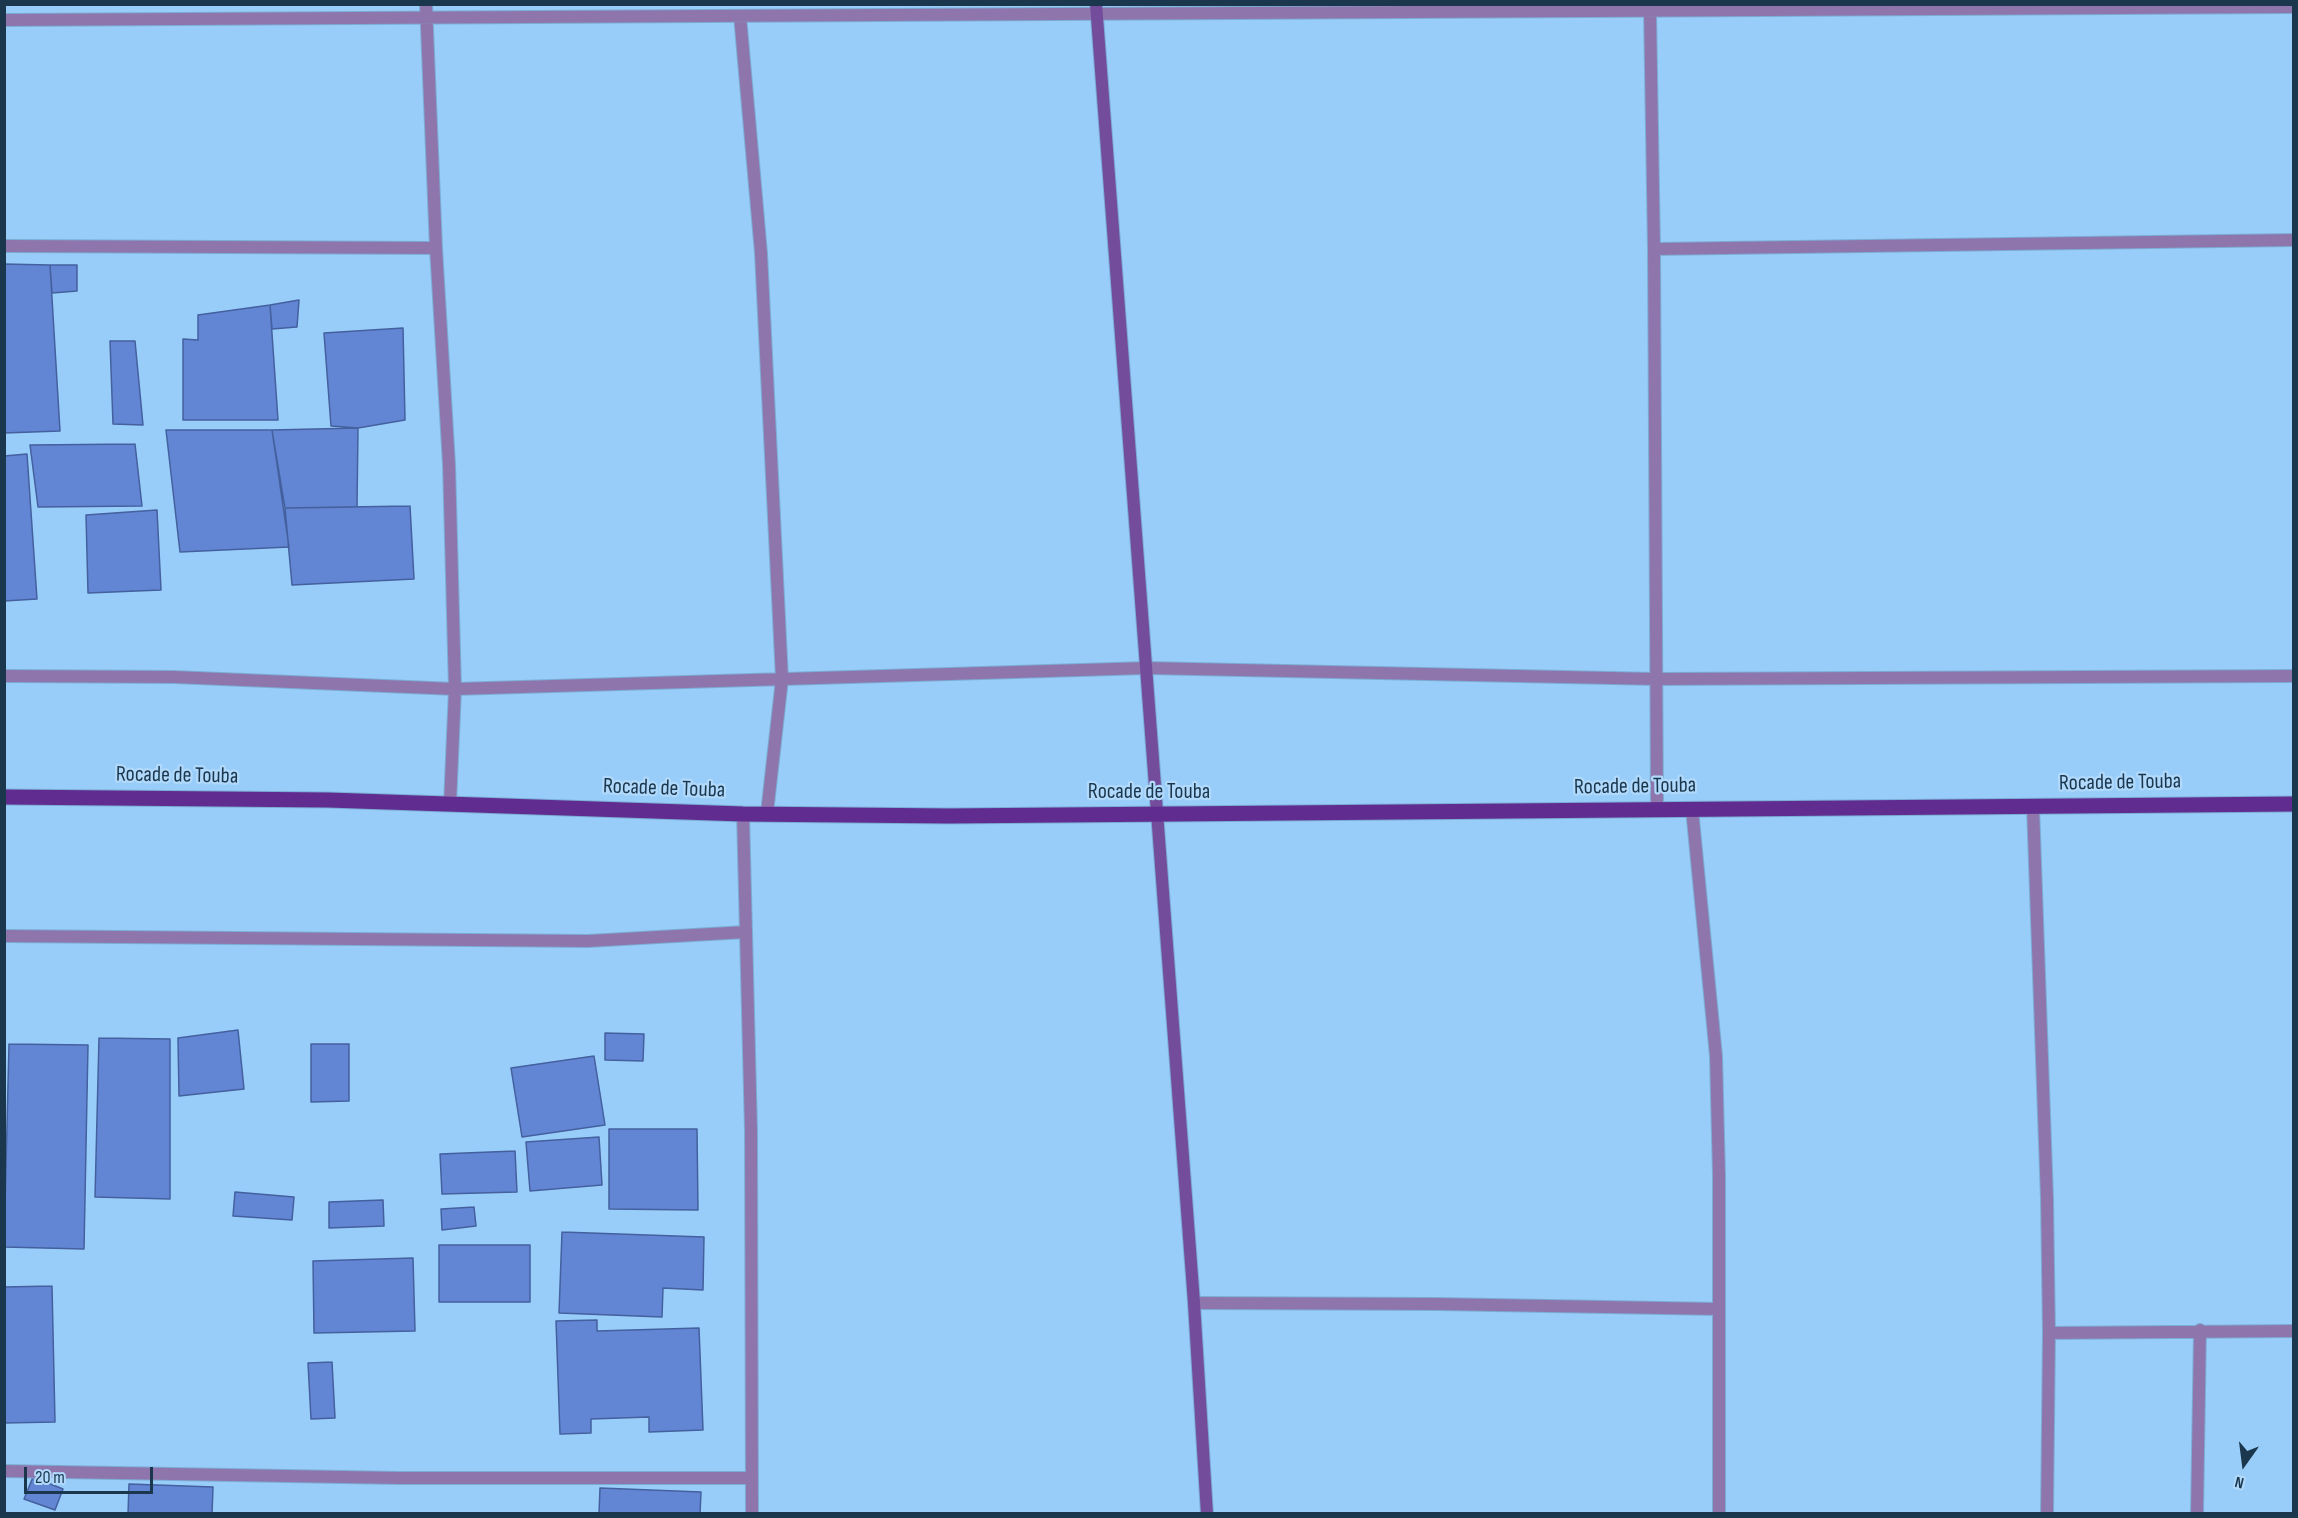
<!DOCTYPE html>
<style>
body{margin:0}
#map{position:relative;width:2298px;height:1518px;overflow:hidden;background:#98cdfa;font-family:"Sofia Sans Condensed",sans-serif}
canvas{display:block}
.frame{position:absolute;inset:0;border:6px solid #1b374d;pointer-events:none}
.north{position:absolute;left:2214px;top:1434px;width:60px;height:60px;-webkit-text-stroke:4px #b1d9fb;paint-order:stroke;rotate:194deg;font-size:16px;font-weight:700;line-height:24px;text-align:center;color:#1b374d}
.north::after{content:'';display:block;margin:auto;width:21px;height:27px;background:#1b374d;clip-path:polygon(50% 0,100% 100%,50% 72%,0 100%)}
.scale{position:absolute;left:24px;top:1467px;width:129px;height:27px;box-sizing:border-box;border:3px solid #1b374d;border-top:0;padding-left:8px;font-size:18px;line-height:21px;white-space:nowrap;color:#1b374d;-webkit-text-stroke:4px #b1d9fb;paint-order:stroke}
</style>
<div id="map">
<canvas width="2298" height="1518"></canvas>
<div class="frame"></div>
<div class="north">N</div>
<div class="scale">20 m</div>
</div>
<script>
const g = document.querySelector('canvas').getContext('2d');
g.lineJoin = 'round';
function fillPath(path, color) { g.fillStyle = color; g.fill(path, 'evenodd'); }
const poly = rows => new Path2D(rows.map(r => 'M' + r).join(''));
function stroke(path, color, width, dash) { g.strokeStyle = color; g.lineWidth = width; g.lineCap = dash ? 'butt' : 'round'; g.setLineDash(dash || []); g.stroke(path); }
function write(font, color, halo, rows, align = 'center') {
  g.font = font + ' "Sofia Sans Condensed",sans-serif'; g.lineWidth = 4.5; g.setLineDash([]); g.textBaseline = 'middle'; g.strokeStyle = halo; g.fillStyle = color; for (const [text, x, y, turn = 0] of rows) {
    g.save(); g.translate(x, y); g.rotate((+turn || 0) * Math.PI / 180); g.textAlign = isNaN(turn) ? turn : align; if (halo) g.strokeText(text, 0, 0); g.fillText(text, 0, 0); g.restore();
  }
}
const building = poly([
 [4,264,50,265,60,431,4,433,4,264],
 [50,265,77,265,77,291,52,293,50,265],
 [299,300,297,327,272,329,270,305,299,300],
 [270,305,278,420,183,420,183,339,198,340,198,315,270,305],
 [403,328,405,420,358,428,331,426,324,333,403,328],
 [110,341,135,341,143,425,113,424,110,341],
 [358,428,357,507,285,508,272,430,358,428],
 [166,430,272,430,289,547,180,552,166,430],
 [135,444,142,506,38,507,30,445,135,444],
 [27,454,37,599,4,601,4,456,27,454],
 [410,506,414,579,292,585,285,508,410,506],
 [157,510,161,590,88,593,86,515,157,510],
 [238,1030,244,1089,179,1096,178,1038,238,1030],
 [605,1033,644,1034,643,1061,605,1060,605,1033],
 [99,1038,170,1039,170,1199,95,1197,99,1038],
 [9,1044,88,1045,84,1249,4,1247,9,1044],
 [311,1044,349,1044,349,1101,311,1102,311,1044],
 [594,1056,605,1125,522,1137,511,1068,594,1056],
 [609,1129,697,1129,698,1210,609,1209,609,1129],
 [599,1137,602,1185,530,1191,526,1142,599,1137],
 [515,1151,517,1192,442,1194,440,1154,515,1151],
 [235,1192,294,1197,292,1220,233,1216,235,1192],
 [383,1200,384,1226,329,1228,329,1202,383,1200],
 [474,1207,476,1226,442,1230,441,1209,474,1207],
 [562,1232,704,1237,703,1290,663,1288,662,1317,559,1313,562,1232],
 [439,1245,530,1245,530,1302,439,1302,439,1245],
 [413,1258,415,1331,314,1333,313,1261,413,1258],
 [52,1286,55,1422,4,1423,4,1287,52,1286],
 [597,1320,597,1331,699,1328,703,1430,649,1432,649,1417,591,1419,591,1433,560,1434,556,1321,597,1320],
 [332,1362,335,1418,311,1419,308,1363,332,1362],
 [33,1477,63,1489,55,1510,24,1499,33,1477],
 [129,1484,213,1487,212,1514,128,1514,129,1484],
 [600,1488,701,1492,700,1514,599,1514,600,1488]
]);
fillPath(building, '#6286d4');
stroke(building, '#44609e', 1.5);
const minor = poly([
 [426,4,436,248,449,464,455,689,450,804],
 [1650,11,1654,249,1657,809],
 [740,16,761,253,782,679,767,813],
 [4,20,2294,7],
 [4,246,436,248],
 [1654,249,2294,240],
 [4,676,174,677,455,689,1147,668,1656,679,2294,676],
 [2033,807,2047,1199,2049,1333,2047,1514],
 [1692,809,1716,1056,1719,1176,1719,1514],
 [743,814,751,1131,752,1514],
 [4,936,588,941,746,932],
 [1194,1303,1437,1304,1718,1309],
 [2049,1333,2294,1331],
 [4,1471,399,1478,751,1478],
 [2197,1514,2200,1330]
]);
const secondary = poly([
 [1096,4,1194,1303,1207,1514]
]);
const primary = poly([
 [4,797,328,800,743,814,949,816,2294,804]
]);
stroke(minor, '#7cacd4', 14);
stroke(secondary, '#7cacd4', 14);
stroke(primary, '#7cacd4', 17);
stroke(minor, '#8e76ac', 12);
stroke(secondary, '#734d9c', 12);
stroke(primary, '#602c8f', 15);
write('22px', '#1b374d', '#b1d9fb', [
 ["Rocade de Touba",177,776,1],
 ["Rocade de Touba",2120,783,-1],
 ["Rocade de Touba",1635,787,-1],
 ["Rocade de Touba",664,789,2],
 ["Rocade de Touba",1149,792]
]);
</script>
